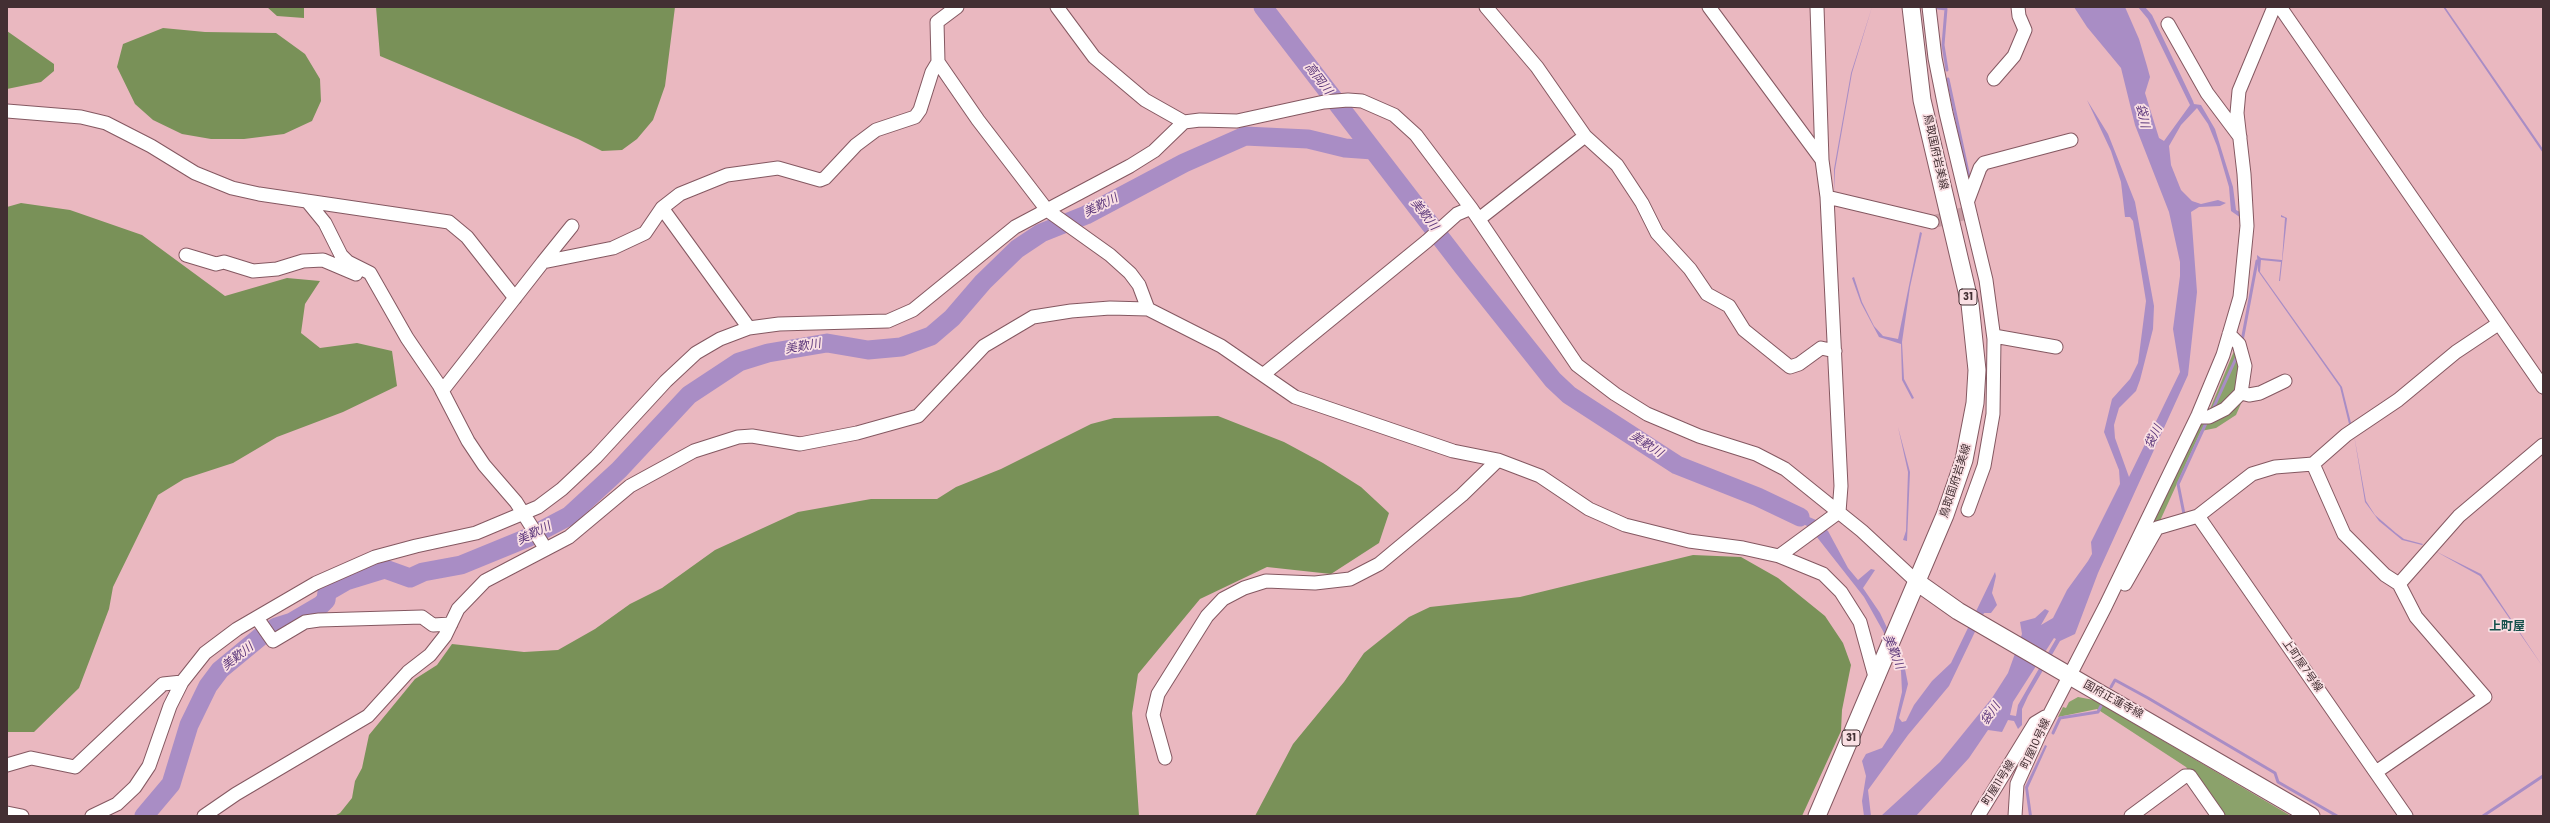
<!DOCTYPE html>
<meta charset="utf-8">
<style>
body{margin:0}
#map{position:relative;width:2550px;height:823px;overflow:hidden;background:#eab8c0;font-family:Poppins,sans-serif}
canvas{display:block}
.frame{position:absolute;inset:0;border:8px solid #432f33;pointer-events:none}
</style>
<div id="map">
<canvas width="2550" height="823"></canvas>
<div class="frame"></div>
</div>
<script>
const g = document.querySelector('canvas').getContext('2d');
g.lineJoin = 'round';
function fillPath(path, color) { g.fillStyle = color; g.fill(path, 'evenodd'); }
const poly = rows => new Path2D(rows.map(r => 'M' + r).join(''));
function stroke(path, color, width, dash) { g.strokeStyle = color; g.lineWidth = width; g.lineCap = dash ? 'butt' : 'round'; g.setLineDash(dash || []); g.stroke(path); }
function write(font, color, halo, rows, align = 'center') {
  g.font = font + ' Poppins,"Noto Sans JP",sans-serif'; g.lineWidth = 3.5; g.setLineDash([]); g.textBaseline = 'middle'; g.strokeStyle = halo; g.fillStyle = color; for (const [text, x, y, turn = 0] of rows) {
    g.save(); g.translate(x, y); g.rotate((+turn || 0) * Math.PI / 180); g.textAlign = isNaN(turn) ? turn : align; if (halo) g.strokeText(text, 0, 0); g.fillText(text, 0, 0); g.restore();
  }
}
fillPath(poly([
 [2234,351,2243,362,2239,392,2208,414],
 [2243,399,2236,415,2216,428,2201,431,2159,523,2137,554,2198,421],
 [2078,697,2094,700,2291,816,2221,816,2186,767,2097,709,2058,717,2063,707,2066,708,2069,702]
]), '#8ba26b');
fillPath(poly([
 [267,7,304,7,304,18,277,16],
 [376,7,675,7,665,86,653,120,637,139,622,150,602,151,578,139,380,56],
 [163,28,205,32,276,33,305,54,320,79,321,101,312,121,284,134,244,139,211,139,182,134,153,120,135,104,117,67,123,44],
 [7,31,54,64,54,71,41,82,7,89],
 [21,203,70,210,142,235,225,296,287,278,320,281,305,304,301,333,320,348,357,343,392,351,397,386,343,412,277,437,233,463,184,479,158,495,113,587,109,609,79,688,34,732,7,732,7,207],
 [1218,416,1284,442,1323,463,1361,487,1389,513,1379,543,1331,574,1267,567,1200,599,1138,674,1132,713,1139,816,334,816,340,813,352,798,355,781,362,768,369,735,415,679,437,665,452,644,524,652,558,650,595,629,630,604,662,588,715,550,798,512,871,499,937,499,956,487,1001,469,1091,424,1114,418],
 [1693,555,1741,557,1778,578,1825,616,1843,643,1851,665,1842,710,1841,731,1802,816,1255,816,1293,744,1344,682,1364,653,1409,617,1430,607,1520,597]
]), '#799158');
fillPath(poly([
 [1872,7,1852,73,1835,170,1834,192,1834,169,1851,73],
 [2074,7,2125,7,2139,39,2147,66,2150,77,2145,93,2159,138,2164,141,2190,105,2148,19,2138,7,2145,7,2152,15,2193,101,2194,104,2201,105,2215,129,2233,187,2236,210,2242,213,2241,218,2231,211,2229,187,2217,146,2208,124,2197,108,2181,125,2169,146,2171,165,2181,190,2192,201,2201,204,2218,200,2226,203,2220,206,2199,207,2191,212,2197,292,2188,375,2098,573,2075,634,2060,641,2028,696,2022,709,2022,725,2018,729,2014,721,2008,720,2002,732,1988,730,1969,758,1916,816,1881,816,1940,762,1992,698,2008,673,2022,634,2020,622,2035,618,2045,609,2049,611,2041,625,2053,618,2067,590,2088,561,2092,554,2091,542,2120,484,2119,470,2104,432,2112,399,2130,379,2138,363,2146,301,2133,221,2130,217,2125,217,2121,182,2111,151,2087,100,2108,134,2135,202,2154,306,2153,329,2140,380,2136,391,2119,408,2114,425,2115,438,2129,477,2180,372,2173,329,2180,276,2180,262,2169,212,2135,125,2121,68,2087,27],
 [2054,638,2056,639,2018,705,2016,716,2010,715,2013,702],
 [2443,7,2445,7,2543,149,2543,153],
 [2281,215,2287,218,2280,281,2279,281,2281,262,2261,260,2260,272,2342,387,2351,423,2349,424,2340,387,2258,271,2257,255,2261,258,2282,260,2285,218,2281,217],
 [1920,232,1922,233,1910,287,1902,342,1904,379,1914,398,1912,399,1902,380,1901,344,1879,337,1861,303,1852,278,1854,277,1862,302,1874,326,1883,336,1898,339],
 [1898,427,1910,472,1907,541,1903,540,1906,531,1908,472],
 [2354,435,2366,501,2375,515,2396,533,2404,539,2423,544,2422,545,2402,540,2379,521,2365,502],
 [1777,503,1816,520,1828,531,1848,568,1858,580,1871,569,1875,570,1863,588,1880,613,1904,664,1908,684,1899,718,1902,722,1906,721,1914,705,1932,681,1951,663,1995,572,1996,576,1992,593,1997,605,1991,613,1984,613,1949,686,1908,735,1868,790,1871,816,1864,816,1862,801,1866,776,1862,761,1866,754,1882,748,1893,731,1902,692,1901,671,1883,631,1864,597,1809,527,1775,509],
 [2435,551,2481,574,2543,667,2480,576],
 [2045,745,2047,746,2028,788,2032,816,2029,816,2025,787]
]), '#a98dc5');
stroke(poly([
 [1938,8,1946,9,1943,45,1947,70],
 [1948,79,1969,177],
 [2242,341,2257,261],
 [2212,411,2237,356],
 [2184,514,2178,484,2207,421],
 [2188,525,2196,523],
 [2111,687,2115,680,2148,698,2275,773,2278,782,2337,816],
 [2053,733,2060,718,2098,712,2101,706],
 [2483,816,2543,776]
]), '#a98dc5', 3);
stroke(poly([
 [1263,7,1463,267,1553,380,1569,395,1677,465,1758,497,1800,517],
 [144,816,171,784,189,725,208,686,220,670,260,637,276,627,292,622,321,605,326,600,327,592,346,581,385,569,410,578,423,572,461,565,527,538,569,516,619,470,689,395,739,362,768,353,827,343,868,350,901,347,931,336,952,318,983,282,1017,249,1041,233,1086,215,1184,163,1245,136,1308,139,1345,148,1373,150]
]), '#a98dc5', 19);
stroke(poly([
 [1932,222,1970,212]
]), '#c99da4', 13, [13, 6]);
const minor = poly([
 [957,7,937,22,938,62,978,120,1047,210,1110,255,1130,273,1139,285,1148,309],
 [1057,7,1094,57,1145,100,1184,122,1200,120,1237,121,1324,102,1348,100,1362,101,1394,115,1416,135,1471,208,1577,365,1615,394,1647,414,1699,436,1756,454,1785,469,1862,531,1917,582],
 [1486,7,1537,67,1585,136,1617,165,1642,203,1657,233,1690,269,1707,294,1729,306,1744,330,1790,367,1799,364,1821,348,1835,351],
 [1709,7,1822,160],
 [1929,7,1935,58,1946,113,1986,280,1994,339,1993,414,1984,466,1968,510],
 [2280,7,2543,387],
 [2168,24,2207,93,2240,137],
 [1994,79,2014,56,2025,30,2019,16,2018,7],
 [7,111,81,117,106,123,151,146,195,173,232,188,259,194,449,222,467,237,515,298],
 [1827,197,1932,222],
 [1968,200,1980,168,1984,163,2071,140],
 [307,201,325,223,341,255,348,262,370,273,407,338,439,385,468,441,484,465,516,502,542,543],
 [662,208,749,328],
 [1479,219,1585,136],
 [186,255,216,264,224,262,253,271,277,269,303,261,323,260,356,274],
 [543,262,572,226],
 [1994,336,2056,347],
 [1264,374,1427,241,1457,214,1471,208],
 [442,391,543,262,613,248,645,233,662,208,680,194,727,175,778,168,820,180,825,178,856,145,876,130,915,117,920,110,932,72,938,62],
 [2241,393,2249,395,2260,393,2285,381],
 [2197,417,2209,417,2225,409,2241,393,2245,366,2239,344,2229,334],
 [2313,464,2344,534,2385,575,2399,584,2416,617,2485,697,2376,772],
 [2198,516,2406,816],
 [1779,556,1839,512,1841,486,1827,197,1822,160,1817,7],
 [2125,584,2157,528,2198,516,2252,474,2275,467,2313,464,2346,435,2398,400,2456,352,2498,324],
 [2399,584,2459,516,2543,445],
 [257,618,273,641,305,622,319,620,422,617,433,625,451,624],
 [1165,758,1153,715,1158,694,1207,616,1223,599,1244,588,1266,581,1315,583,1350,579,1379,564,1462,495,1498,460],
 [7,765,31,758,75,767,163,684,182,682],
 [7,813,22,816],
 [92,816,117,804,135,787,149,766,170,706,182,682,205,653,237,629,316,583,375,557,416,546,476,533,538,507,562,489,596,457,666,381,696,353,720,339,749,328,779,324,888,321,913,310,1015,227,1130,166,1154,151,1184,122],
 [204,816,236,794,368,716,408,672,430,655,445,636,458,609,485,581,569,537,630,486,694,451,738,437,752,436,800,444,857,433,918,416,984,346,1033,317,1071,311,1110,308,1148,309,1221,346,1295,397,1453,451,1498,460,1540,476,1589,509,1625,525,1689,541,1743,548,1779,556,1823,574,1841,592,1860,622,1874,673,1878,677],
 [1978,816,2035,723,2045,717],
 [2015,816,2017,784,2040,733,2105,607,2198,415,2223,355,2240,297,2247,226,2244,174,2237,113,2239,91,2274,7],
 [2131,816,2185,776,2190,776,2218,816]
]);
const major = poly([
 [1917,582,1958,611,2311,816],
 [1817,816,1945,515,1964,460,1975,403,1977,370,1970,304,1922,100,1911,7]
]);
stroke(minor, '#845861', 15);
stroke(major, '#845861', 19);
stroke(minor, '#fff', 13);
stroke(major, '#fff', 17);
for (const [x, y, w] of [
 [1968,297,18],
 [1851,738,18]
]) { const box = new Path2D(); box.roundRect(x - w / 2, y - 8, w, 16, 3); g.fillStyle = '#fae0e4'; g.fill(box); stroke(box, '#432f33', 1); }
write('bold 10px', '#432f33', null, [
 ["31",1968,297],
 ["31",1851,738]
]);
write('11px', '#432f33', '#fae0e4', [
 ["鳥取国府岩美線",1935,152,77],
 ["鳥取国府岩美線",1956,481,-72],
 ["上町屋7号線",2302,666,55],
 ["国府正蓮寺線",2113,700,29],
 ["町屋10号線",2036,744,-65],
 ["町屋11号線",1999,783,-58]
]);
write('italic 12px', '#5c377b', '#fae0e4', [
 ["高岡川",1318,79,53],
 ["袋川",2142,116,77],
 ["美歎川",1101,206,-27],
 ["美歎川",1424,215,52],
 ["美歎川",803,347,-10],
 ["袋川",2154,437,-64],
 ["美歎川",1646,445,33],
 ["美歎川",534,534,-26],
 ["美歎川",1893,652,68],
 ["美歎川",238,657,-38],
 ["袋川",1991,714,-55]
]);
write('bold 12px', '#16514c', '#fae0e4', [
 ["上町屋",2507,627]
]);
</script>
